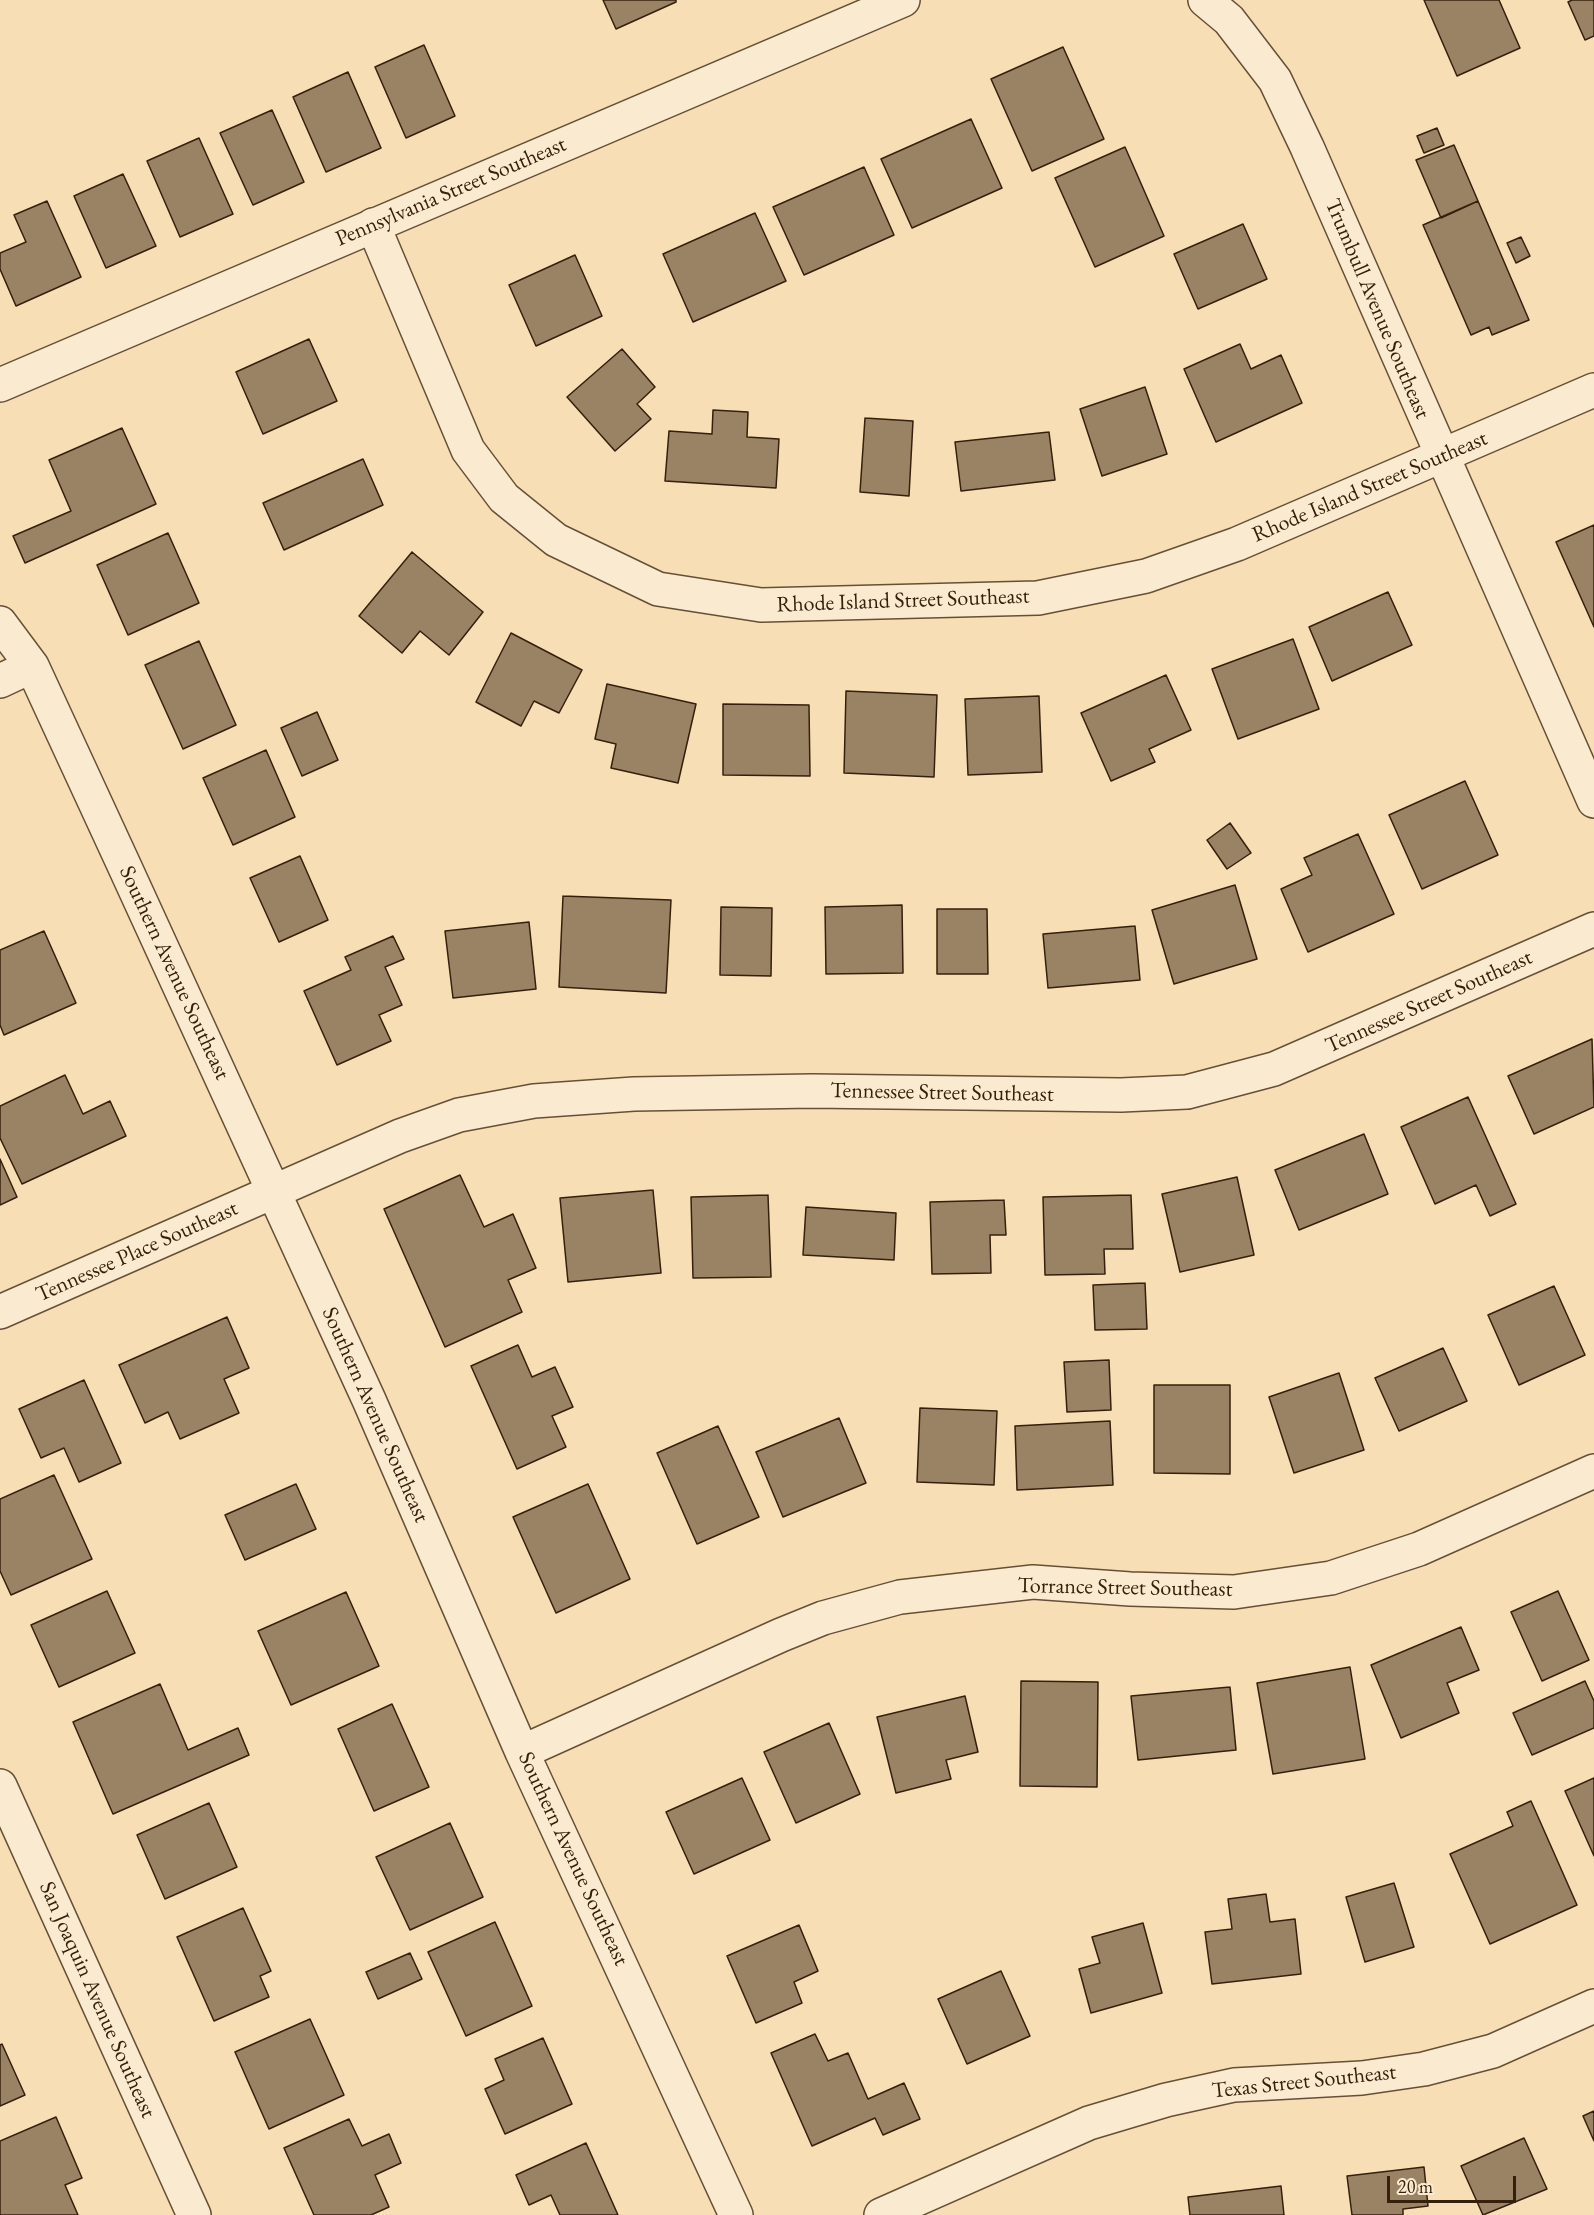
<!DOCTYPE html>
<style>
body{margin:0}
#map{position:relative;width:1594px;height:2215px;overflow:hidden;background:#f8deb5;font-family:"EB Garamond",serif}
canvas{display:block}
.scale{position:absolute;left:1387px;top:2176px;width:129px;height:27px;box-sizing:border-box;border:3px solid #34200c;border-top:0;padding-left:8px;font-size:18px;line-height:21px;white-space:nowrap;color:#34200c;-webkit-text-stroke:4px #faeacf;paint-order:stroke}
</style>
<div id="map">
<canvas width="1594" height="2215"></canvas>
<div class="scale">20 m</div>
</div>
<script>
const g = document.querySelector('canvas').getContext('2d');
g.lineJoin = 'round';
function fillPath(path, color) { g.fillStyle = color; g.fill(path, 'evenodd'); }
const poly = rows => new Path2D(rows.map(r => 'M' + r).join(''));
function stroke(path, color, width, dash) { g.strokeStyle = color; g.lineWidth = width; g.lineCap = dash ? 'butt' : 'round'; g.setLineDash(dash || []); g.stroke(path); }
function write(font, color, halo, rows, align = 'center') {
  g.font = font + ' "EB Garamond",serif'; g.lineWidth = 6; g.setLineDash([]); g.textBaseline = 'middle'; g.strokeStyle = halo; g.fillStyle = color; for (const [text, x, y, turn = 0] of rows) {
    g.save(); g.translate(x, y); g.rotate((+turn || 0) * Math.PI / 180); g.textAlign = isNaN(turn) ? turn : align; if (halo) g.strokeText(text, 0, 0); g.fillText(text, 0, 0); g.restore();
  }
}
const building = poly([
 [603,0,676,0,676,2,616,29,603,0],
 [1424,0,1499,0,1520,48,1457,76,1424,0],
 [1572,0,1594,0,1594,36,1585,40,1568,2,1572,0],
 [424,45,455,116,406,138,375,67,424,45],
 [1063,47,1104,139,1032,171,991,79,1063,47],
 [348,72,381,148,326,172,293,97,348,72],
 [272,110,304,182,253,205,220,133,272,110],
 [971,119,1002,188,912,228,881,159,971,119],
 [1437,128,1444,145,1424,153,1417,136,1437,128],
 [199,138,233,214,180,237,147,161,199,138],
 [1454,145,1478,201,1441,218,1416,160,1454,145],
 [1125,147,1164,236,1095,267,1055,178,1125,147],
 [864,167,894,235,804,275,773,207,864,167],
 [123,174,156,246,106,268,74,196,123,174],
 [47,201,81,277,16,306,0,269,0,253,26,242,14,215,47,201],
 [1478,201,1529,320,1492,335,1489,327,1471,335,1423,225,1478,201],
 [755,213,786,281,693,322,663,254,755,213],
 [1243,224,1267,279,1198,309,1174,254,1243,224],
 [1521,237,1530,256,1516,263,1507,243,1521,237],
 [575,255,602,316,536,346,509,285,575,255],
 [309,339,337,401,263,434,236,372,309,339],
 [1240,344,1251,369,1281,355,1302,403,1216,442,1184,369,1240,344],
 [622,349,655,387,637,404,651,419,615,451,567,397,622,349],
 [1145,387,1167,454,1102,476,1080,409,1145,387],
 [713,410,748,412,747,437,779,439,776,488,665,481,669,431,712,434,713,410],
 [865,418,913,421,909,496,860,492,865,418],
 [122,428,156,504,25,563,13,536,71,511,49,460,122,428],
 [1049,432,1055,480,961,491,955,442,1049,432],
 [363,459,383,505,284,550,263,503,363,459],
 [1594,525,1594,627,1556,542,1594,525],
 [168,533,199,603,128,635,97,565,168,533],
 [412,552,483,612,449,655,420,631,402,653,359,616,412,552],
 [1388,592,1412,645,1332,681,1309,627,1388,592],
 [511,633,582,670,559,713,534,701,521,726,476,702,511,633],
 [1293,639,1319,709,1238,739,1212,669,1293,639],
 [199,641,236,725,183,749,145,665,199,641],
 [1166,675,1191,730,1149,749,1155,762,1111,781,1081,713,1166,675],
 [607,684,696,704,678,783,611,768,616,744,595,739,607,684],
 [846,691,937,695,934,777,844,773,846,691],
 [1039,696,1042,772,968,775,965,699,1039,696],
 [723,704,809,705,810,776,723,775,723,704],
 [317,712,338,760,302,776,281,728,317,712],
 [266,750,295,817,233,845,203,778,266,750],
 [1465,781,1498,855,1422,889,1389,815,1465,781],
 [1230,823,1251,853,1227,869,1207,840,1230,823],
 [1358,834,1394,914,1308,952,1281,889,1312,875,1304,858,1358,834],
 [300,856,328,920,279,942,250,878,300,856],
 [1235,885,1257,959,1174,984,1152,910,1235,885],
 [563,896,671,900,666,993,559,987,563,896],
 [902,905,903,973,826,974,825,907,902,905],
 [721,907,772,908,771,976,720,975,721,907],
 [937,909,987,909,988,974,937,974,937,909],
 [529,922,536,989,453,998,445,931,529,922],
 [1135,926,1140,980,1048,988,1043,934,1135,926],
 [44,931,76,1003,4,1035,0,1025,0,950,44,931],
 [393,936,404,959,385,967,402,1005,379,1015,391,1041,337,1065,304,991,351,970,345,957,393,936],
 [1592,1039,1594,1107,1534,1134,1508,1076,1592,1039],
 [65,1075,83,1114,110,1101,126,1136,22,1184,0,1138,0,1106,65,1075],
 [1468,1097,1516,1204,1490,1216,1476,1185,1435,1204,1401,1127,1468,1097],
 [1364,1134,1388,1194,1299,1230,1275,1170,1364,1134],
 [0,1159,17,1197,0,1205,0,1159],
 [460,1175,484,1227,513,1214,536,1268,508,1280,522,1312,445,1347,384,1209,460,1175],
 [1237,1177,1254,1255,1180,1272,1162,1194,1237,1177],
 [653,1190,661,1273,568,1282,560,1198,653,1190],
 [768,1195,771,1277,693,1278,691,1197,768,1195],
 [1131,1195,1133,1249,1104,1249,1105,1274,1045,1275,1043,1197,1131,1195],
 [1004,1200,1006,1235,990,1235,991,1273,932,1274,930,1202,1004,1200],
 [806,1207,896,1213,894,1260,803,1255,806,1207],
 [1145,1283,1147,1329,1095,1330,1093,1285,1145,1283],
 [1554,1286,1585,1355,1519,1385,1488,1315,1554,1286],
 [227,1317,249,1368,224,1379,239,1413,180,1439,168,1412,145,1423,119,1365,227,1317],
 [518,1345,532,1377,555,1367,573,1407,552,1416,566,1447,517,1469,471,1366,518,1345],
 [1443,1348,1467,1401,1399,1431,1375,1378,1443,1348],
 [1109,1360,1111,1410,1067,1412,1064,1362,1109,1360],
 [1339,1373,1364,1450,1294,1473,1269,1397,1339,1373],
 [84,1380,121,1463,79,1482,64,1448,41,1458,19,1409,84,1380],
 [1154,1385,1230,1385,1230,1474,1154,1473,1154,1385],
 [920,1408,997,1411,994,1485,917,1482,920,1408],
 [839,1418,866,1483,783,1517,756,1452,839,1418],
 [1110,1421,1113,1485,1017,1490,1015,1426,1110,1421],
 [718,1426,759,1517,697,1544,657,1453,718,1426],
 [54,1475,92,1559,11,1595,0,1571,0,1499,54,1475],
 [296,1484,316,1529,245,1560,225,1515,296,1484],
 [588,1484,630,1579,556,1613,513,1517,588,1484],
 [107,1591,135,1653,59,1687,31,1625,107,1591],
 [1558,1591,1589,1660,1542,1681,1511,1612,1558,1591],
 [346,1592,379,1666,291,1705,258,1631,346,1592],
 [1461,1627,1479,1670,1447,1683,1459,1713,1401,1738,1371,1665,1461,1627],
 [1350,1667,1365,1759,1273,1774,1257,1683,1350,1667],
 [1021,1681,1098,1682,1097,1787,1020,1786,1021,1681],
 [1585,1681,1594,1701,1594,1728,1532,1755,1513,1713,1585,1681],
 [160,1684,188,1750,238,1728,249,1755,113,1814,73,1722,160,1684],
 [1230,1687,1236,1750,1138,1760,1131,1696,1230,1687],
 [965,1696,978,1752,946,1760,951,1779,896,1793,877,1717,965,1696],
 [392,1704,429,1787,374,1811,338,1729,392,1704],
 [829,1723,860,1794,796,1823,764,1752,829,1723],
 [742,1778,770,1840,694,1874,666,1812,742,1778],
 [1594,1778,1594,1856,1565,1791,1594,1778],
 [1531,1801,1577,1905,1490,1944,1450,1854,1513,1826,1507,1812,1531,1801],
 [209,1803,237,1867,165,1899,137,1835,209,1803],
 [450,1823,483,1897,410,1930,376,1857,450,1823],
 [1394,1883,1414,1947,1365,1962,1346,1897,1394,1883],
 [1266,1894,1270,1922,1295,1919,1301,1974,1212,1984,1205,1932,1232,1929,1228,1899,1266,1894],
 [243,1908,271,1971,260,1976,269,1997,214,2021,177,1937,243,1908],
 [495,1922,532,2006,466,2036,428,1952,495,1922],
 [1143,1923,1162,1993,1091,2013,1079,1969,1100,1963,1092,1937,1143,1923],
 [799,1925,818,1971,794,1982,802,2003,756,2023,727,1956,799,1925],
 [410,1953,422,1979,378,1999,366,1972,410,1953],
 [1001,1971,1030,2036,967,2064,938,1999,1001,1971],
 [310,2019,344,2095,269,2129,235,2052,310,2019],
 [815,2034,828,2061,848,2053,868,2099,904,2083,920,2119,883,2135,875,2118,812,2146,771,2053,815,2034],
 [543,2038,572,2104,505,2134,485,2089,504,2080,495,2059,543,2038],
 [2,2044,25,2095,0,2106,0,2045,2,2044],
 [1594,2111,1594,2141,1583,2116,1594,2111],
 [56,2117,82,2178,65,2185,78,2215,0,2215,0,2141,56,2117],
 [349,2119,362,2146,389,2134,401,2163,375,2175,389,2207,371,2215,314,2215,284,2148,349,2119],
 [1524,2138,1547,2189,1483,2215,1461,2166,1524,2138],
 [586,2143,618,2215,560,2215,551,2195,529,2205,516,2175,586,2143],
 [1424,2167,1428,2206,1403,2209,1403,2215,1352,2215,1347,2176,1424,2167],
 [1281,2186,1284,2215,1190,2215,1188,2197,1281,2186]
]);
fillPath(building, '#9a8364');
stroke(building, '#34200c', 1.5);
const minor = poly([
 [1205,0,1229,20,1275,80,1307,147,1594,801],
 [373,225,468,450,504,498,556,540,658,589,761,605,1038,598,1146,576,1237,544,1594,390],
 [0,623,32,666,123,863,369,1400,522,1752,736,2215],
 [0,681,32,666],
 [0,1312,400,1136,459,1115,534,1101,634,1094,812,1091,1121,1095,1187,1092,1274,1069,1594,929],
 [522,1752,781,1635,823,1618,900,1597,1033,1582,1130,1589,1234,1592,1331,1578,1419,1549,1594,1471],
 [0,1786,194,2215],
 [881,2215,1089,2123,1166,2100,1234,2085,1362,2078,1424,2069,1493,2051,1594,2006]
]);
const tertiary = poly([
 [0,385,903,0]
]);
stroke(minor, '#655036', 36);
stroke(tertiary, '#655036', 36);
stroke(minor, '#faeacf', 33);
stroke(tertiary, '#faeacf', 33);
write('22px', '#34200c', '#faeacf', [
 ["Pennsylvania Street Southeast",451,192,-23],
 ["Trumbull Avenue Southeast",1377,309,67],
 ["Rhode Island Street Southeast",1370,487,-23],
 ["Rhode Island Street Southeast",903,601,-2],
 ["Southern Avenue Southeast",174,973,65],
 ["Tennessee Street Southeast",1429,1002,-24],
 ["Tennessee Street Southeast",942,1093,1],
 ["Tennessee Place Southeast",137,1252,-24],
 ["Southern Avenue Southeast",375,1415,66],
 ["Torrance Street Southeast",1125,1588,1],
 ["Southern Avenue Southeast",573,1859,65],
 ["San Joaquin Avenue Southeast",97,2000,66],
 ["Texas Street Southeast",1304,2082,-6]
]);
</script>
